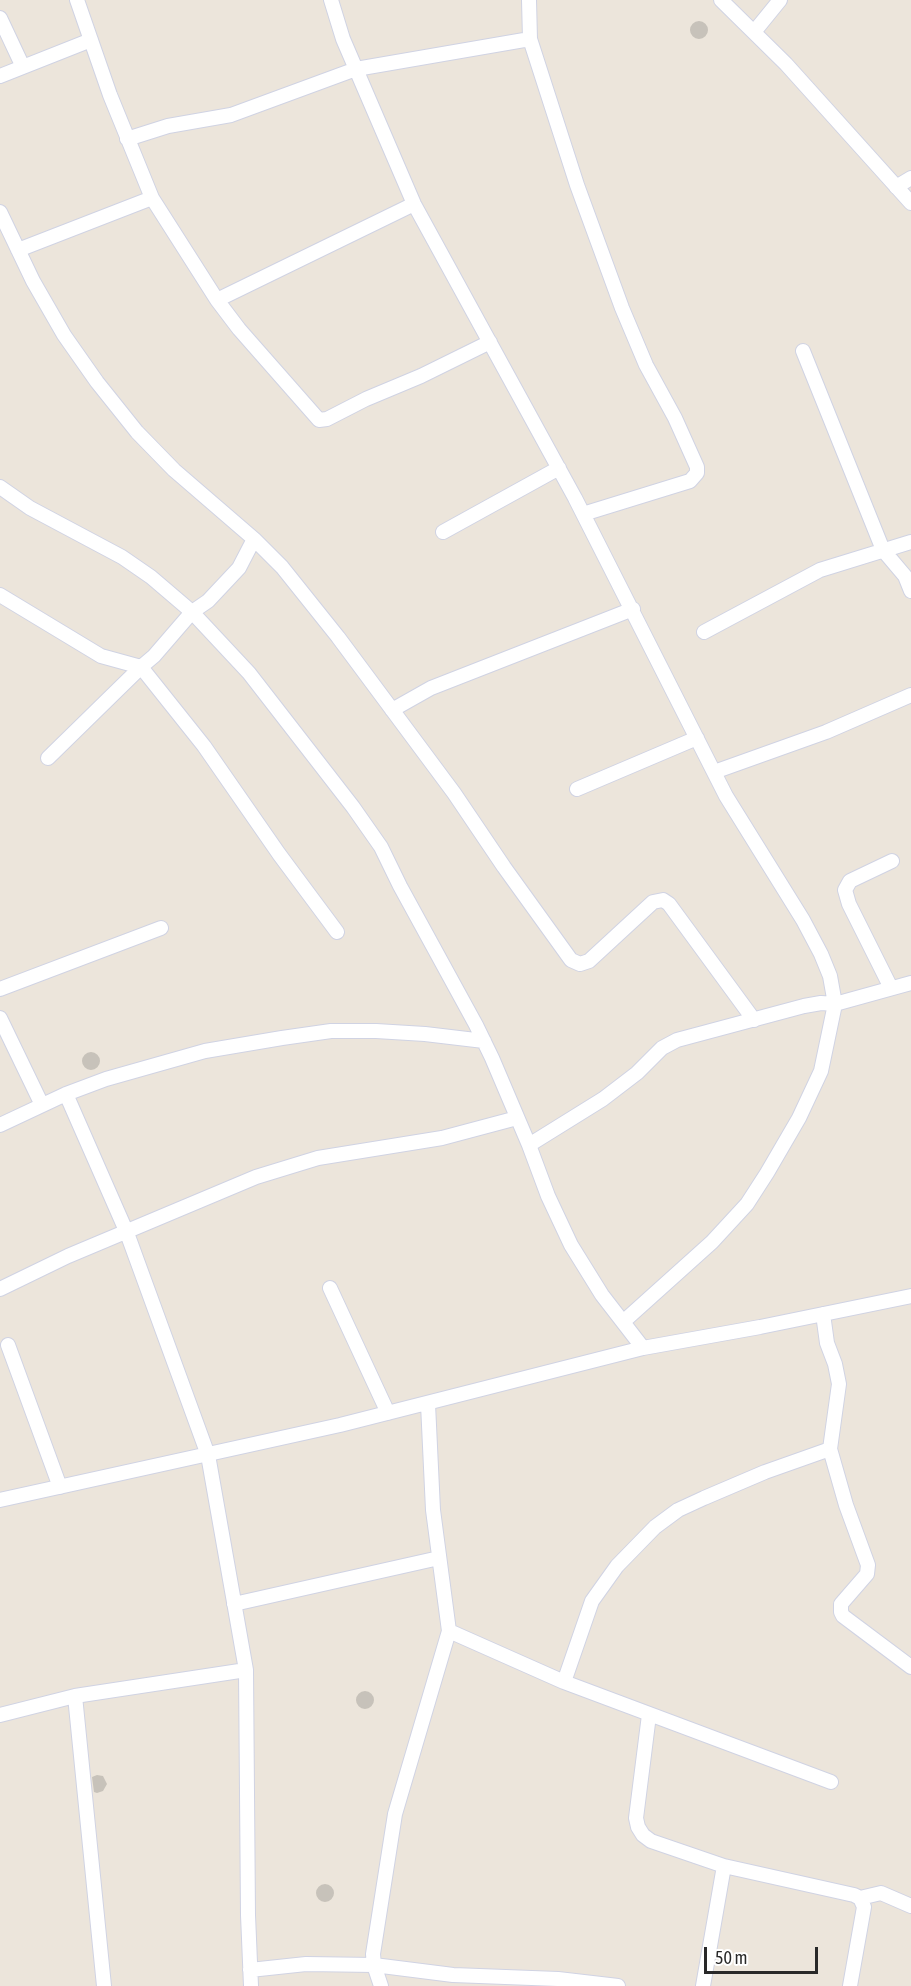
<!DOCTYPE html>
<style>
body{margin:0}
#map{position:relative;width:911px;height:1986px;overflow:hidden;background:#ece5db;font-family:"Asap Condensed",sans-serif}
canvas{display:block}
.scale{position:absolute;left:704px;top:1947px;width:114px;height:27px;box-sizing:border-box;border:3px solid #292929;border-top:0;padding-left:8px;font-size:18px;line-height:21px;white-space:nowrap;color:#292929;-webkit-text-stroke:4px #fff;paint-order:stroke}
</style>
<div id="map">
<canvas width="911" height="1986"></canvas>
<div class="scale">50 m</div>
</div>
<script>
const g = document.querySelector('canvas').getContext('2d');
g.lineJoin = 'round';
function fillPath(path, color) { g.fillStyle = color; g.fill(path, 'evenodd'); }
const poly = rows => new Path2D(rows.map(r => 'M' + r).join(''));
function stroke(path, color, width, dash) { g.strokeStyle = color; g.lineWidth = width; g.lineCap = dash ? 'butt' : 'round'; g.setLineDash(dash || []); g.stroke(path); }
fillPath(poly([
 '690 30a9 9 0 1 1 18 0a9 9 0 1 1-18 0Z',
 '82 1061a9 9 0 1 1 18 0a9 9 0 1 1-18 0Z',
 '356 1700a9 9 0 1 1 18 0a9 9 0 1 1-18 0Z',
 [97,1775,103,1776,107,1784,103,1791,97,1793,94,1792,92,1777],
 '316 1893a9 9 0 1 1 18 0a9 9 0 1 1-18 0Z'
]), '#c7c2ba');
const street = poly([
 [77,0,110,95,152,198,217,300,414,204],
 [331,0,343,39,414,204,575,498,726,796,803,920,821,954,830,976,835,1004,821,1071,799,1118,767,1173,747,1204,712,1242,623,1322],
 [529,0,530,39,577,185,622,308,646,365,675,418,697,467,697,473,690,481,583,514],
 [721,0,786,64,911,203],
 [0,18,23,67],
 [754,32,780,0],
 [0,76,91,40],
 [127,139,168,126,231,115,356,69,530,39],
 [896,187,911,178],
 [0,212,33,281,64,335,97,382,137,432,174,470,254,539,282,567,338,637,454,793,504,867,571,960,580,964,589,961,653,902,663,900,669,904,754,1020],
 [18,250,152,198],
 [217,300,239,329,319,420,327,419,366,399,421,376,490,342],
 [803,351,883,550,905,576,911,591],
 [0,487,30,508,122,557,151,577,192,612,249,673,353,807,381,847,400,886,476,1025,492,1058,529,1145,548,1196,571,1245,602,1295,643,1348],
 [443,532,559,468],
 [0,595,101,656,141,667,154,656,192,612,208,601,239,568,254,539],
 [704,632,820,570,911,542],
 [392,710,431,688,633,609],
 [48,758,141,667,204,746,279,854,337,932],
 [714,772,826,732,911,695],
 [577,789,697,738],
 [891,988,849,904,845,890,850,881,892,861],
 [0,989,161,928],
 [0,1018,42,1105],
 [66,1094,127,1233,208,1455,246,1670,248,1915,251,1986],
 [0,1125,66,1094,106,1079,205,1051,282,1038,331,1031,376,1031,425,1034,484,1041],
 [529,1145,603,1099,637,1073,662,1048,677,1040,804,1006,821,1003,835,1004,911,983],
 [330,1288,388,1413],
 [0,1289,68,1256,256,1177,318,1158,442,1138,517,1118],
 [823,1314,827,1343,835,1364,839,1384,830,1449,846,1505,868,1565,867,1574,841,1604,841,1612,843,1616,911,1667],
 [8,1345,60,1487],
 [0,1500,340,1425,643,1348,760,1327,911,1296],
 [234,1604,439,1558],
 [449,1631,564,1682,831,1782],
 [564,1682,592,1601,617,1566,655,1527,678,1510,704,1498,765,1472,830,1449],
 [75,1696,104,1986],
 [0,1715,75,1696,246,1670],
 [649,1715,636,1818,638,1827,643,1835,651,1841,724,1866,703,1986],
 [724,1866,854,1895,860,1898,864,1907,850,1986],
 [860,1898,881,1893,911,1906],
 [250,1970,306,1964,374,1965,453,1975,558,1979,618,1986],
 [381,1986,374,1965,373,1954,395,1814,449,1631,433,1510,428,1404]
]);
stroke(street, '#d0d3e3', 16);
stroke(street, '#fff', 14);
</script>
